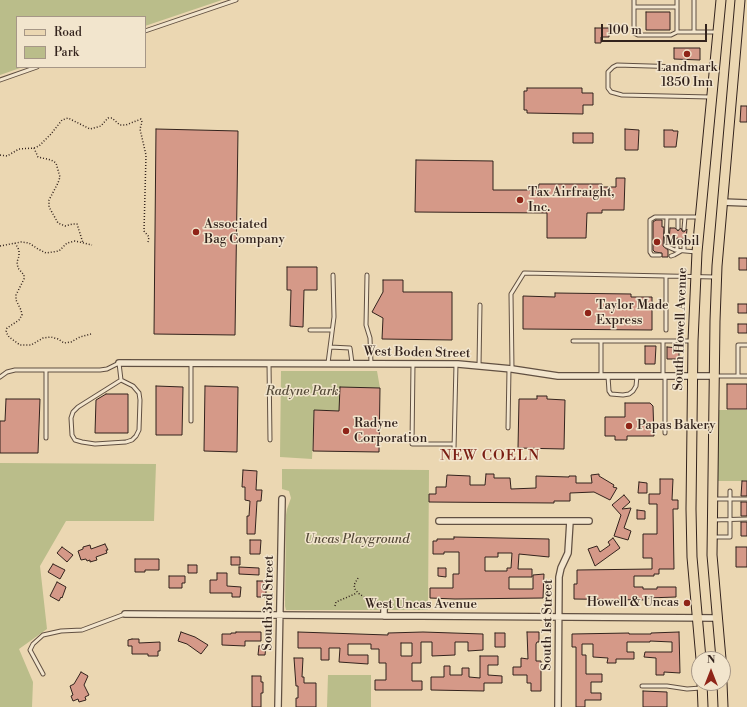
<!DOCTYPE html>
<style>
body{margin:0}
#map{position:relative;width:747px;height:707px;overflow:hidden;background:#ebd7b2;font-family:"Libre Bodoni",serif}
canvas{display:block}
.legend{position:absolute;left:16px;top:16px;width:130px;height:52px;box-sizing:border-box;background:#f2e5cd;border:1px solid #a69787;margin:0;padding:5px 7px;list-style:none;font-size:12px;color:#33231d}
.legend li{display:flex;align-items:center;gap:8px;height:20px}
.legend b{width:20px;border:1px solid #a69787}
.north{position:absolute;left:691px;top:651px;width:40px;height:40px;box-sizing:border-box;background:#f2e5cd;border:1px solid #a69787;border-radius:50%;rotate:0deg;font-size:11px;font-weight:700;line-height:16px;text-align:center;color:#33231d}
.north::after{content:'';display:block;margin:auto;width:14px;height:18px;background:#8f2418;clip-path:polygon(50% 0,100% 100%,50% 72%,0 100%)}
.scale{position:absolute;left:601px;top:24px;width:106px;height:18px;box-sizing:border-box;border:2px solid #33231d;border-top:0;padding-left:5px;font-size:12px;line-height:14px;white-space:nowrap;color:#33231d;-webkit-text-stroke:3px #f2e5cd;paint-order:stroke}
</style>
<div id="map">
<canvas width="747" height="707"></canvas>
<ul class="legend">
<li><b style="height:5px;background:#ebd7b2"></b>Road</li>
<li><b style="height:11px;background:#babd8a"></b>Park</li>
</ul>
<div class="north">N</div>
<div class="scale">100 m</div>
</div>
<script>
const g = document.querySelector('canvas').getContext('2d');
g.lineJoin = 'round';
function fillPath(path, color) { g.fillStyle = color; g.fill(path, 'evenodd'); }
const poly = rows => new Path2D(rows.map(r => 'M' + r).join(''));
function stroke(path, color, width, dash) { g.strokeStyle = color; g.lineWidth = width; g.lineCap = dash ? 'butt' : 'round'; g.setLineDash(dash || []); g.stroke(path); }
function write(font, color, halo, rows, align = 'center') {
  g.font = font + ' "Libre Bodoni",serif'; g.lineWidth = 3; g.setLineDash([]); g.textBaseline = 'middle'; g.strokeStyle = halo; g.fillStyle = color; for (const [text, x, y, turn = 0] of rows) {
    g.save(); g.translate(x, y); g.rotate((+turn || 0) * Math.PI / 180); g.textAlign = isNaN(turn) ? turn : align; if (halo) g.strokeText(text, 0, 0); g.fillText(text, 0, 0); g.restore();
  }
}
fillPath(poly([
 [0,0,222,0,145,26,145,17,17,17,17,67,23,67,0,75],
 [281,371,377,371,380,388,339,411,314,410,312,459,280,457],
 [718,410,747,410,747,481,717,481],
 [0,463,156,464,154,521,66,521,40,566,47,629,19,649,33,682,32,707,0,707],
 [282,469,429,470,428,610,286,610,285,606,286,515,287,509,291,498,289,491,282,489],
 [328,675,371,675,371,707,327,707]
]), '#babd8a');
const building = poly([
 [646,12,670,12,670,30,646,30,646,12],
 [595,28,609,28,609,37,601,37,601,43,595,43,595,28],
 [674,48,700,48,700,60,674,59,674,48],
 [527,88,582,88,582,93,593,93,593,105,583,105,583,114,527,113,527,110,524,110,524,91,527,91,527,88],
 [741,106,747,106,747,122,740,122,741,106],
 [156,129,238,131,235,335,154,334,156,129],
 [625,129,639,130,638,150,625,150,625,129],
 [664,130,673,130,673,131,678,131,676,147,664,147,664,130],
 [573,133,593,133,593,143,573,143,573,133],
 [416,160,493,161,493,190,538,190,539,184,602,184,602,187,616,187,616,178,625,178,624,210,602,210,602,213,587,213,586,238,547,238,547,213,415,212,416,160],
 [656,220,662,220,662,227,664,227,663,246,668,250,668,257,662,257,662,253,655,252,653,250,653,222,656,220],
 [670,228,675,228,678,231,681,228,682,231,684,232,687,229,686,239,683,238,680,241,679,239,677,238,674,241,669,241,670,228],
 [739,258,747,258,747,270,739,270,739,258],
 [287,267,317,267,317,290,304,290,303,327,290,326,291,290,287,290,287,267],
 [383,280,403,280,403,292,452,292,452,340,382,339,383,318,372,312,383,292,383,280],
 [555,293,631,294,631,297,652,297,652,330,523,329,523,296,555,297,555,293],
 [738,304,747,304,747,313,738,313,738,304],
 [738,324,747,324,747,333,738,333,738,324],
 [645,346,656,346,655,364,645,364,645,346],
 [667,347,679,348,679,359,667,359,667,347],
 [727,384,747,384,747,409,727,409,727,384],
 [156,386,183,387,182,435,156,435,156,386],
 [205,386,238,387,237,452,204,451,205,386],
 [340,387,380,388,379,452,313,451,314,410,339,411,340,387],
 [106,394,128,394,128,433,95,433,96,400,106,394],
 [537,396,547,396,547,399,565,400,564,449,518,448,519,399,537,399,537,396],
 [6,399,40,399,38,453,0,453,0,421,5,421,6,399],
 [625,403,650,403,653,406,654,436,627,436,627,440,615,440,615,436,605,436,605,417,625,417,625,403],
 [243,470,257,471,256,490,262,490,261,501,257,501,255,534,247,534,247,516,249,516,250,501,245,500,245,487,242,487,243,470],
 [486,474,494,474,494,478,510,478,511,489,536,488,536,476,569,477,569,476,576,476,576,483,592,483,591,475,599,474,599,476,614,485,613,487,617,488,610,500,594,492,570,493,570,501,554,501,554,503,429,502,429,494,436,494,436,487,446,487,447,475,470,476,470,485,485,485,486,474],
 [660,479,673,479,672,500,678,500,678,509,673,509,674,569,659,569,659,574,654,574,654,576,634,576,634,587,643,587,643,589,657,589,657,587,676,587,676,597,647,598,647,600,574,599,574,584,577,584,577,570,652,569,652,558,643,558,643,534,657,534,657,504,649,504,649,494,660,494,660,479],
 [742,481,747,481,747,496,741,496,742,481],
 [639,482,647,483,647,493,638,493,639,482],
 [624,495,630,502,622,509,631,508,624,528,631,531,628,540,614,536,621,515,612,505,624,495],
 [741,502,747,502,747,516,741,516,741,502],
 [637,510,645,511,645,519,637,519,637,510],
 [741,522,747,522,747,536,741,536,741,522],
 [454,537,549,539,549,557,519,554,518,569,532,569,532,577,509,577,509,589,533,589,533,575,544,574,543,598,455,599,430,598,430,588,453,588,453,574,459,574,459,552,444,552,444,554,433,554,433,541,437,541,437,539,454,539,454,537],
 [498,553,512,553,511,568,507,568,507,571,485,571,485,557,498,557,498,553],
 [613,538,620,548,595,566,588,549,597,546,600,552,610,545,608,542,613,538],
 [250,540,261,540,260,554,250,554,250,540],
 [105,544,108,550,106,550,107,553,96,557,97,560,90,562,90,560,87,561,86,559,81,560,78,551,83,549,83,547,90,545,91,549,105,544],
 [62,547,73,555,67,562,57,553,62,547],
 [736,547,747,547,747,567,736,567,736,547],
 [231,557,240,557,240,565,231,565,231,557],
 [135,559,159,559,159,570,145,570,145,572,135,572,135,559],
 [53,564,65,570,60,579,48,572,53,564],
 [188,565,197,565,197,573,188,573,188,565],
 [239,567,259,568,259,575,239,574,239,567],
 [438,568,446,568,446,577,438,576,438,568],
 [217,573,227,573,227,586,241,587,240,597,232,597,232,593,210,593,210,580,217,580,217,573],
 [169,576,185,576,185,583,182,583,182,588,169,588,169,576],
 [257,581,266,581,266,597,257,597,257,581],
 [57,582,66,587,62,598,61,597,59,601,50,596,57,582],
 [181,632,195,637,208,645,201,654,187,644,178,641,181,632],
 [236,632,261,632,261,641,245,641,245,646,222,645,222,634,231,634,231,633,236,633,236,632],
 [298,632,388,635,388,633,423,632,483,634,483,650,468,651,468,642,455,642,455,655,432,656,432,642,421,642,421,663,412,663,412,681,422,681,422,690,375,690,375,680,386,680,386,663,379,663,379,649,371,649,371,644,348,644,348,655,368,655,368,664,339,662,340,648,329,648,329,660,321,660,321,648,298,648,298,632],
 [401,643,412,643,412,656,401,656,401,643],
 [527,632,539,632,539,642,537,642,536,644,536,661,541,661,541,691,531,691,531,683,527,683,527,675,513,675,513,667,521,667,521,658,528,659,527,632],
 [679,632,680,673,664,672,664,675,656,675,656,658,644,657,645,652,672,652,672,642,650,641,650,642,627,642,627,652,634,652,634,659,616,659,616,663,607,663,608,658,593,657,593,644,582,644,582,655,586,655,586,674,602,674,602,682,591,682,591,693,601,693,601,700,585,700,585,707,576,707,576,647,572,647,572,634,629,633,629,634,651,634,651,633,679,632],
 [495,633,505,633,505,647,495,647,495,633],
 [132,639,139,639,139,643,160,642,160,651,158,651,158,656,148,656,148,654,132,654,132,646,128,646,128,640,132,639],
 [259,646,266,646,265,655,258,655,259,646],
 [480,656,498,656,498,665,488,665,488,675,502,676,502,683,484,683,484,691,431,690,431,677,444,677,444,666,450,666,450,675,462,675,462,668,469,668,469,677,480,678,480,656],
 [294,658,303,658,302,677,304,677,304,683,316,683,316,707,296,707,296,698,298,698,298,686,296,686,294,658],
 [81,672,88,676,84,685,89,695,85,697,86,700,79,702,78,699,73,701,71,696,73,695,70,686,74,684,81,672],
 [252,676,261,676,261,682,263,682,263,693,261,693,261,707,252,707,252,676],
 [643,691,667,692,667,707,643,707,643,691]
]);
fillPath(building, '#d59988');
stroke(building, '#33231d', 1);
const lane = poly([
 [634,0,634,33,638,35,671,35,677,32],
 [677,0,677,32,716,32],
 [694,0,694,32],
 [634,7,677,7],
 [145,31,236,0],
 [0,80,37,67],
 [710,97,622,95,611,92,608,88,608,72,613,67,617,65,714,68],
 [678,228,678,217],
 [684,229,685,217],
 [677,250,677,241],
 [684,251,684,241],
 [696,252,675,250,666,246,667,217,699,217],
 [660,255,652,255,650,252,650,220,655,217,667,217],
 [671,256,674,255,681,251],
 [367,275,366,325,370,338,371,363],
 [310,330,332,330],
 [666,330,666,276],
 [573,341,691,341],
 [330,347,350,348,352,363],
 [191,363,191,421],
 [269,363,270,440],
 [328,363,334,317,333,275],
 [413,364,412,444,454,444],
 [479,366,480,305],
 [512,369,511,294,524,273,715,277],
 [46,370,46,438],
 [601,376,601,341],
 [608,376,609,391,611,394,623,395,629,394,633,391,636,386,637,376],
 [663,376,663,341],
 [665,376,665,433],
 [715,376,747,376],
 [738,376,738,345,747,345],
 [0,377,7,372,15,370,100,370,107,369,119,363,121,380,78,407,73,412,71,418,72,435,75,440,82,442,95,444,126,442,132,440,136,436,139,430,140,400,139,393,133,386,121,380],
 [508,428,509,369],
 [454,449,456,364],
 [713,499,747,499],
 [713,520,747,519],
 [714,537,730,537,730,491],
 [43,674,30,650,33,644,43,635,61,631,82,630,125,614],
 [642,686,667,686,687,689,701,688]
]);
const street = poly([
 [722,202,747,203],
 [119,363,458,364,512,369,558,376,714,376],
 [439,521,589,521],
 [125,614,717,618],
 [384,616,384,605],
 [278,707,282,499],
 [558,707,559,577,561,568,568,553,570,521]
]);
const primary = poly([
 [701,659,692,557,691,509,693,341,697,252,721,0],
 [721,659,712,555,715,321,717,266,740,0],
 [702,683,703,707],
 [722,683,723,707]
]);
stroke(lane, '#615042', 5);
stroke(street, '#615042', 8);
stroke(primary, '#33231d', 11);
stroke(poly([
 [34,148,38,157,51,160,56,163,60,177,58,183,49,200,49,207,58,223,65,226,73,224,77,224,83,243],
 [0,155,7,156,19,149,34,148,39,146,51,134,62,120,68,118,90,129,101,126,108,118,112,118,120,125,126,125,141,119,142,122,140,129,146,155,144,231,149,237,148,242],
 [15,243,19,250,19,256,17,262,18,268,24,275,24,279,16,295,16,300,21,310,22,315,19,320,7,328,6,332,9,337,20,345,31,345,43,338,51,337,58,339,64,343,71,342,80,337,91,334],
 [0,246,21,242,29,243,38,249,46,253,59,251,67,243,75,241,92,245],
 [358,578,354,585,355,589,358,593,373,603,373,606],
 [335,606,336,602,357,593]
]), '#33231d', 1.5, [1, 2]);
stroke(lane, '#f2e5cd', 3);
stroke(street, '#f2e5cd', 5.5);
stroke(primary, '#ebd7b2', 9);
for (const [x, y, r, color] of [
 [687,54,4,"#8f2418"],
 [520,200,4,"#8f2418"],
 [196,232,4,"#8f2418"],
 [657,242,4,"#8f2418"],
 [588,313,4,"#8f2418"],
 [629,426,4,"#8f2418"],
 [346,431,4,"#8f2418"],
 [687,603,4,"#8f2418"]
]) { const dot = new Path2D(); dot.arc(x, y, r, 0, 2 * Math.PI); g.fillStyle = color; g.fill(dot); stroke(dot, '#f2e5cd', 1.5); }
write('13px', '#33231d', '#f2e5cd', [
 ["Landmark",687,68,"center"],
 ["1850 Inn",687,83,"center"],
 ["Tax Airfraight,",528,193],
 ["Inc.",528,208],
 ["Associated",204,225],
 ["Bag Company",204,240],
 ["Mobil",665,242],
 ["Taylor Made",596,306],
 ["Express",596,321],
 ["Radyne",354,424],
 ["Corporation",354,439],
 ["Papas Bakery",637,426],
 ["Howell & Uncas",679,603,"right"]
], 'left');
write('13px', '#33231d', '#f2e5cd', [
 ["South Howell Avenue",681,329,-88],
 ["West Boden Street",417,353,1],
 ["South 3rd Street",269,603,-89],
 ["West Uncas Avenue",421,605],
 ["South 1st Street",548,625,-89]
]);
write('italic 13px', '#554a38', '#f2e5cd', [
 ["Radyne Park",302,392],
 ["Uncas Playground",357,540]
]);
g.letterSpacing = '1px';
write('15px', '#7a1f14', '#f2e5cd', [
 ["NEW COELN",490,456]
]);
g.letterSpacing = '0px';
</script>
